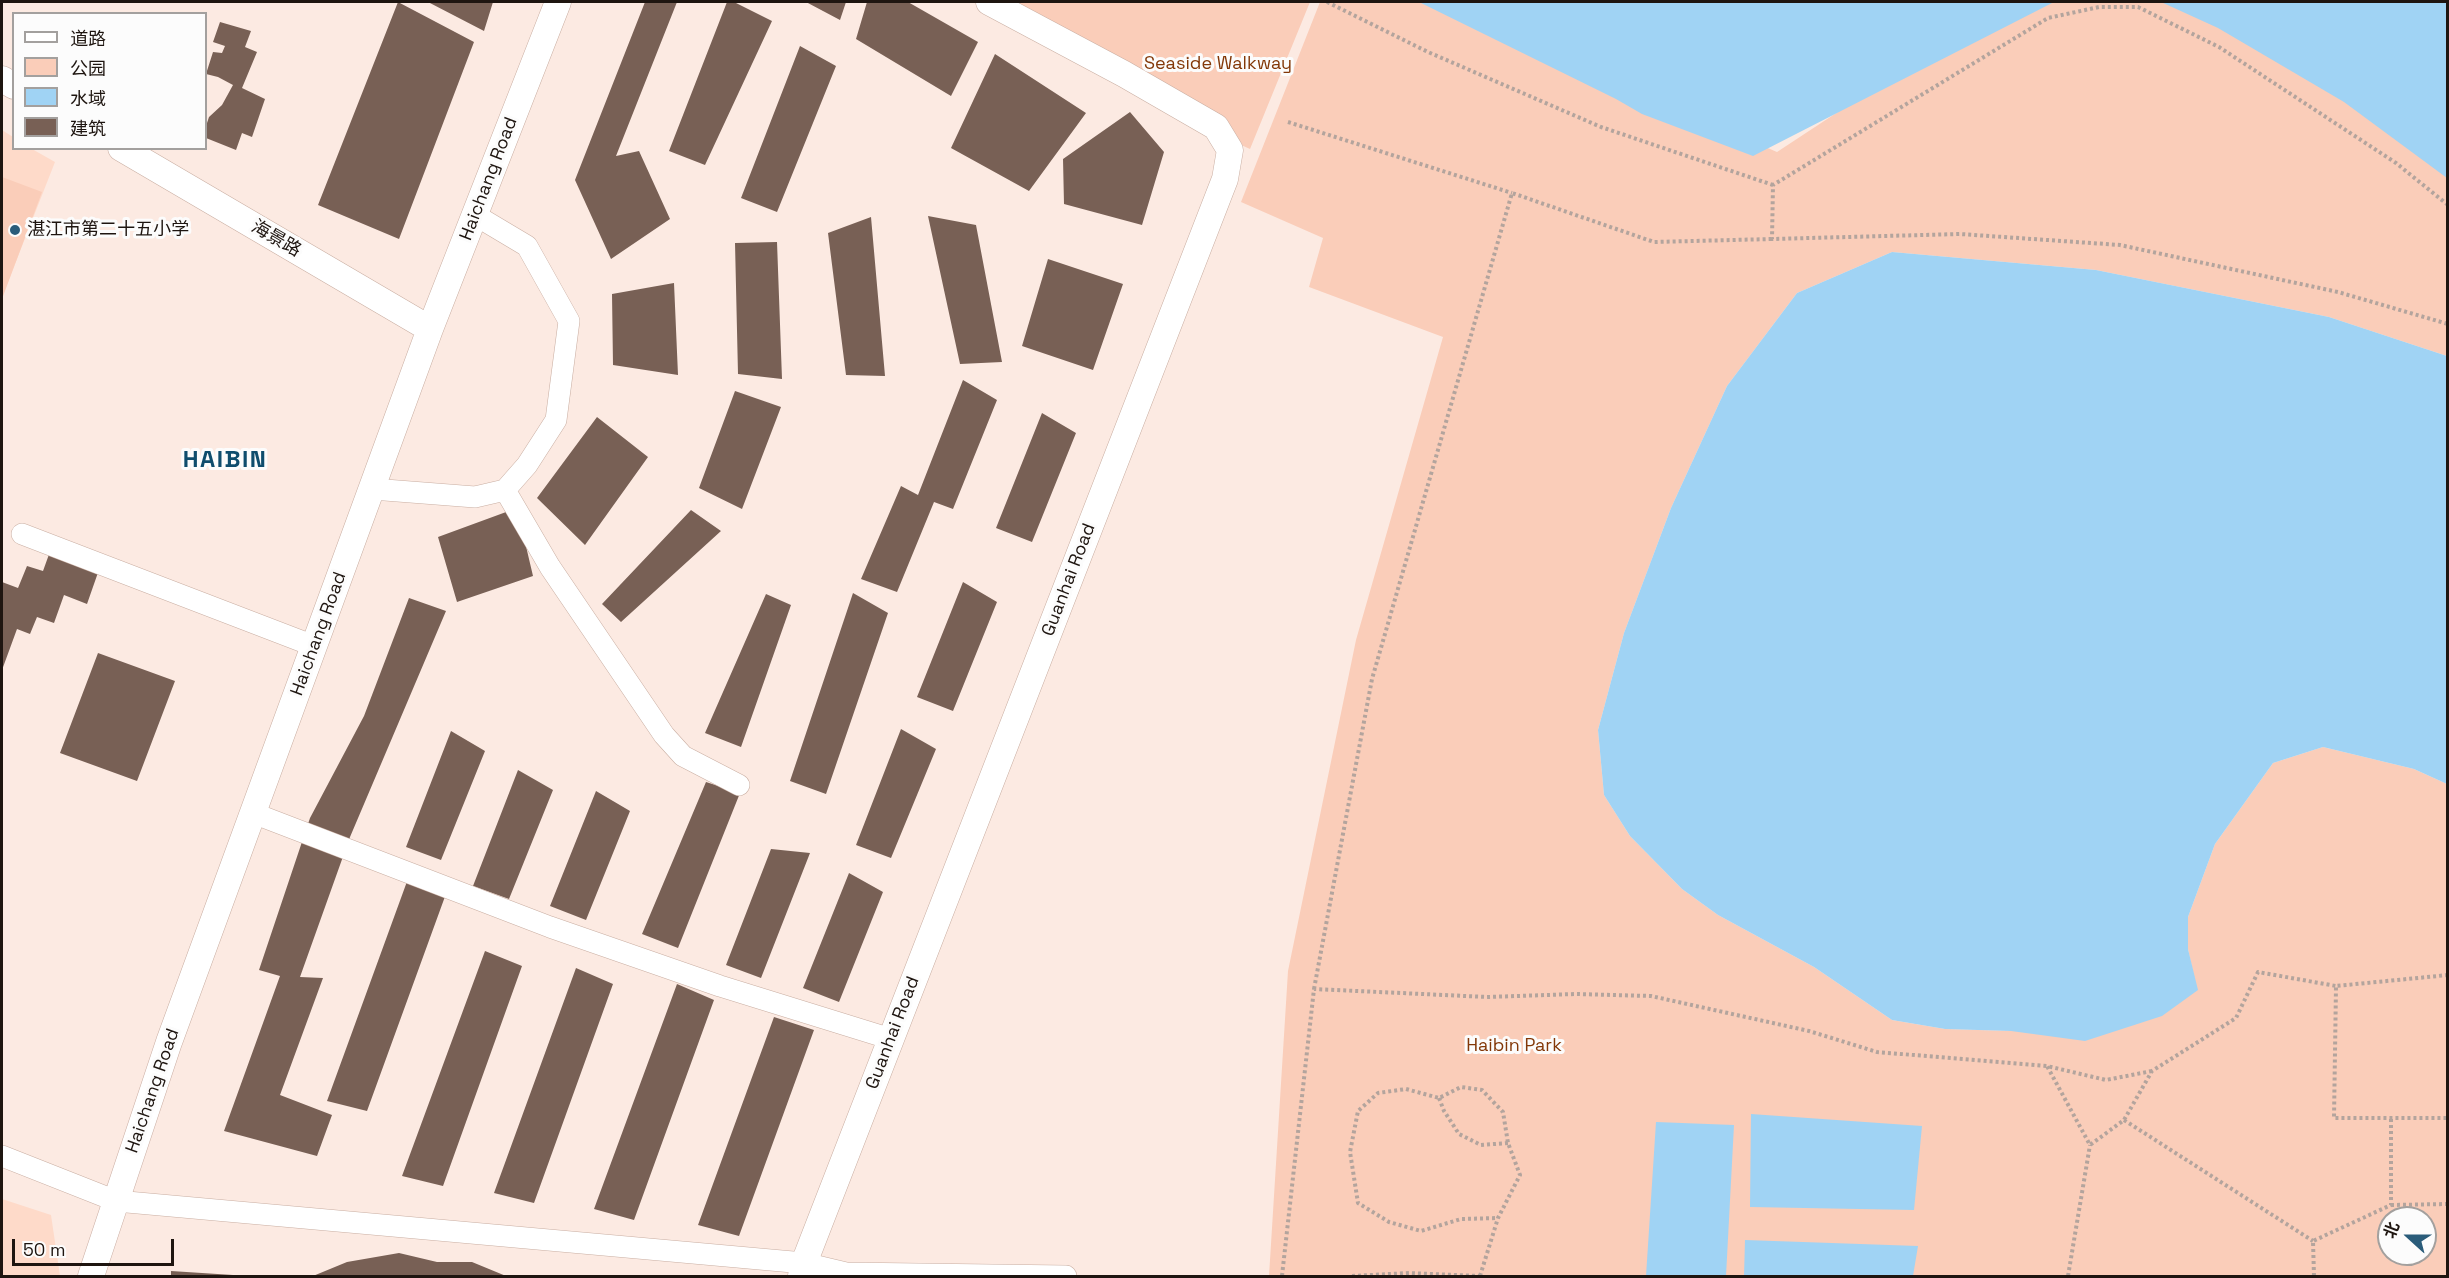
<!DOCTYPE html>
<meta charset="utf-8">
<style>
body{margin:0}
#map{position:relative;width:2449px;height:1278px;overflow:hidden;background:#fceae2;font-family:"Space Grotesk","Noto Sans SC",sans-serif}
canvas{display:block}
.frame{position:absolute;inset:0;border:3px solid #1e1510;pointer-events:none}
.legend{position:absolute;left:12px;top:12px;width:195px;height:138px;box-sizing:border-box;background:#fcfcfc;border:2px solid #a3a09e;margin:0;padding:8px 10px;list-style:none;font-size:18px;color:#1e1510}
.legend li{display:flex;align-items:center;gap:12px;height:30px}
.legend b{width:30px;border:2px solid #a3a09e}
.north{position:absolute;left:2377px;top:1206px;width:60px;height:60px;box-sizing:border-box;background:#fcfcfc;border:2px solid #a3a09e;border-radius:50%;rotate:291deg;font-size:16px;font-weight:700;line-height:24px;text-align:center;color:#1e1510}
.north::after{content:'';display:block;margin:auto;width:21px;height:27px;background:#2a5c7a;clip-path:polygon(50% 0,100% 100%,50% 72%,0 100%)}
.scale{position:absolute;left:12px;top:1239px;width:162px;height:27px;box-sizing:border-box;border:3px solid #1e1510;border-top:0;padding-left:8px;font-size:18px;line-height:21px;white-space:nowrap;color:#1e1510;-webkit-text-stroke:4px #fcfcfc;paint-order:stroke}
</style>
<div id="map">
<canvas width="2449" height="1278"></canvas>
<div class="frame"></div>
<ul class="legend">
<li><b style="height:8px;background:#fff"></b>道路</li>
<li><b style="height:16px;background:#facdb9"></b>公园</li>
<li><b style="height:16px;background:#a0d3f4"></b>水域</li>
<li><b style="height:16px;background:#786055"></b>建筑</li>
</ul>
<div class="north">北</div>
<div class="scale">50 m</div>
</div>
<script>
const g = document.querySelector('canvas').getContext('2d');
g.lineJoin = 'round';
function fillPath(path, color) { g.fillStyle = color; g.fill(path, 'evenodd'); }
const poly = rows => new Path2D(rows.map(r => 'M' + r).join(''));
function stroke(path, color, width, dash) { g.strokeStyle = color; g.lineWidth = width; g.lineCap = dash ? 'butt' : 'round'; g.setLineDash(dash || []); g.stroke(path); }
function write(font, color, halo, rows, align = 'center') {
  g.font = font + ' "Space Grotesk","Noto Sans SC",sans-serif'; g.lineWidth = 6; g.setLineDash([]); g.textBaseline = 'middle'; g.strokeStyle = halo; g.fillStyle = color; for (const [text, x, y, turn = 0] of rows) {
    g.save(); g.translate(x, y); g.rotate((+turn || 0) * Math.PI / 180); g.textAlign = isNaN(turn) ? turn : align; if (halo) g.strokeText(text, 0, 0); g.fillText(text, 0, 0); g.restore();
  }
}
fillPath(poly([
 [2,130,13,137,14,148,32,149,55,162,2,297],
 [2,1199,51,1215,60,1276,2,1276]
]), '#fedac9');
fillPath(poly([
 [986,2,1310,2,1250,149,1208,130],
 [1320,2,1428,2,1777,152,1891,77,2022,2,2196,2,2447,152,2447,356,2329,317,2096,270,1892,252,1797,293,1727,386,1671,508,1624,633,1598,730,1604,795,1630,836,1682,889,1718,915,1814,967,1892,1020,1945,1029,2011,1031,2197,990,2188,949,2188,917,2215,844,2273,763,2323,747,2414,769,2447,784,2447,1276,1269,1276,1288,971,1356,640,1443,337,1309,287,1323,238,1241,202],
 [2389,1218,2425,1218,2425,1254,2389,1254],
 [2,177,42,192,2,299]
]), '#facdb9');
fillPath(poly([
 [1419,2,2054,2,1753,156,1642,114,1616,99],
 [2161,2,2447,2,2447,178,2344,102,2218,28],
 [1892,252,2096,270,2329,317,2447,356,2447,784,2414,769,2323,747,2273,763,2215,844,2188,917,2188,949,2198,990,2162,1016,2085,1041,2011,1031,1945,1029,1892,1020,1814,967,1718,915,1682,889,1630,836,1604,795,1598,730,1624,633,1671,508,1727,386,1797,293],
 [1751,1114,1922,1126,1914,1210,1750,1207],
 [1656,1122,1734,1125,1726,1276,1646,1276],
 [1745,1240,1918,1246,1913,1276,1744,1276]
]), '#a0d3f4');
fillPath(poly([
 [398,2,474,42,399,239,318,205],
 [428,2,493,2,484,31],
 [645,2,677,2,616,156,639,151,670,219,611,259,575,180],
 [727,2,734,2,772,21,705,165,669,151],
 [806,2,846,2,840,20],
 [867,2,908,2,978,42,951,96,856,39],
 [220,22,251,31,245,47,257,52,242,88,265,99,252,137,242,133,236,150,206,138,206,126,209,117,222,105,233,85,218,77,206,74,213,52,222,53,225,46,213,42],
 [800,46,836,66,777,212,741,198],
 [995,54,1086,113,1029,191,951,148],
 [1130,112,1164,152,1142,225,1064,204,1063,159],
 [928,216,976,225,1002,362,960,364],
 [871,217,885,376,846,375,828,233],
 [777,242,782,379,738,374,735,243],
 [1048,259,1123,284,1093,370,1022,346],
 [674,283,678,375,613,365,612,294],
 [963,380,997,400,953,509,934,502,897,592,861,579,901,486,918,495],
 [735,391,781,407,742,509,699,488],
 [1042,413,1076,433,1032,542,996,528],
 [597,417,648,457,585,545,537,498],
 [517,508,533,576,457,602,438,537],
 [691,510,721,531,621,622,602,604],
 [52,546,101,564,87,604,64,595,54,623,37,617,30,634,17,629,2,670,2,582,18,588,27,566,43,571],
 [963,582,997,602,953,711,917,697],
 [853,593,888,613,826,794,790,781],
 [766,594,791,605,741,747,705,733],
 [409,598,446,611,350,837,300,977,323,978,280,1095,332,1115,317,1156,224,1131,280,976,259,970,310,818,364,716],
 [98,653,175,681,137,781,60,753],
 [901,729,936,749,891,858,856,845],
 [451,731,485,751,441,860,406,847],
 [518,770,553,790,509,899,473,886],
 [706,782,740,793,678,948,642,934],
 [596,791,630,811,586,920,550,906],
 [771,849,810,853,761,978,726,965],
 [849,873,883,892,839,1002,803,988],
 [409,876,447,891,367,1111,327,1101],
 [485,951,522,966,443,1186,402,1176],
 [576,968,613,984,534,1203,494,1193],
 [677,984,714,1000,634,1220,594,1209],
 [774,1017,814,1030,739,1236,698,1225],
 [399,1253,437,1262,472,1262,506,1276,313,1276,347,1262],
 [171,1271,233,1275,233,1276,171,1276]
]), '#786055');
const minor = poly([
 [372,489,475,497,505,490,527,465,556,420,569,321,527,246,475,215],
 [505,490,550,567,664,735,683,756,739,785],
 [22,534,314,646],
 [253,813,550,927,720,986,891,1039],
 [2,1156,116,1201,804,1263,846,1273,1066,1276]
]);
const tertiary = poly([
 [2,79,14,86],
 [121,148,430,329],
 [91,1276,169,1042,430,329,558,2],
 [801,1276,804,1263,1225,179,1230,150,1216,127,1124,74,989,2]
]);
stroke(minor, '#c9aea2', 22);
stroke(tertiary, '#c9aea2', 27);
stroke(poly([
 [1327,2,1428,52,1601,127,1773,185],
 [1288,122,1512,193],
 [2448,205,2396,163,2219,47,2138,7,2099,7,2048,18,1773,185,1772,239,1960,234,2120,245,2338,292,2448,324],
 [2448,975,2336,986,2334,1118,2448,1118],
 [1314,989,1372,679,1512,193,1654,242,1772,239],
 [2152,1071,2106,1080,2047,1066,2090,1145,2124,1120,2152,1071,2236,1018,2258,972,2336,986],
 [1439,1098,1444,1111,1459,1134,1481,1145,1508,1143],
 [2124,1120,2313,1241],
 [2391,1205,2448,1204],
 [1282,1276,1314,989,1487,997,1576,994,1651,996,1809,1031,1877,1052,2047,1066],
 [1352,1276,1409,1273,1480,1276],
 [1480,1276,1498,1218,1520,1175,1508,1143,1503,1112,1482,1090,1461,1087,1439,1098,1406,1089,1378,1093,1358,1111,1350,1152,1358,1203,1389,1222,1421,1231,1461,1219,1498,1218],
 [2068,1276,2090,1145],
 [2314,1276,2313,1241,2391,1205,2391,1119]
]), '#b3a49d', 4, [3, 3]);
stroke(minor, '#fff', 21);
stroke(tertiary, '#fff', 26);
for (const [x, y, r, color] of [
 [15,230,6,"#2a5c7a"]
]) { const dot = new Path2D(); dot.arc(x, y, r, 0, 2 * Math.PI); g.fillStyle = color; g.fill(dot); stroke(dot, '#fcfcfc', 2); }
write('18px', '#833808', '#fcfcfc', [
 ["Seaside Walkway",1218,64],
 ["Haibin Park",1514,1046]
]);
write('18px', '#1e1510', '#fcfcfc', [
 ["Haichang Road",489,179,-69],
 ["海景路",276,239,30],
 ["Guanhai Road",1069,580,-69],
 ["Haichang Road",319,634,-70],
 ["Guanhai Road",893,1033,-69],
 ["Haichang Road",153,1091,-71]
]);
write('18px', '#1e1510', '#fcfcfc', [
 ["湛江市第二十五小学",27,230]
], 'left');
g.letterSpacing = '1.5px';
write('bold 24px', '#0f4d6d', '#fcfcfc', [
 ["HAIBIN",225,460]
]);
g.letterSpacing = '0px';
</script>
